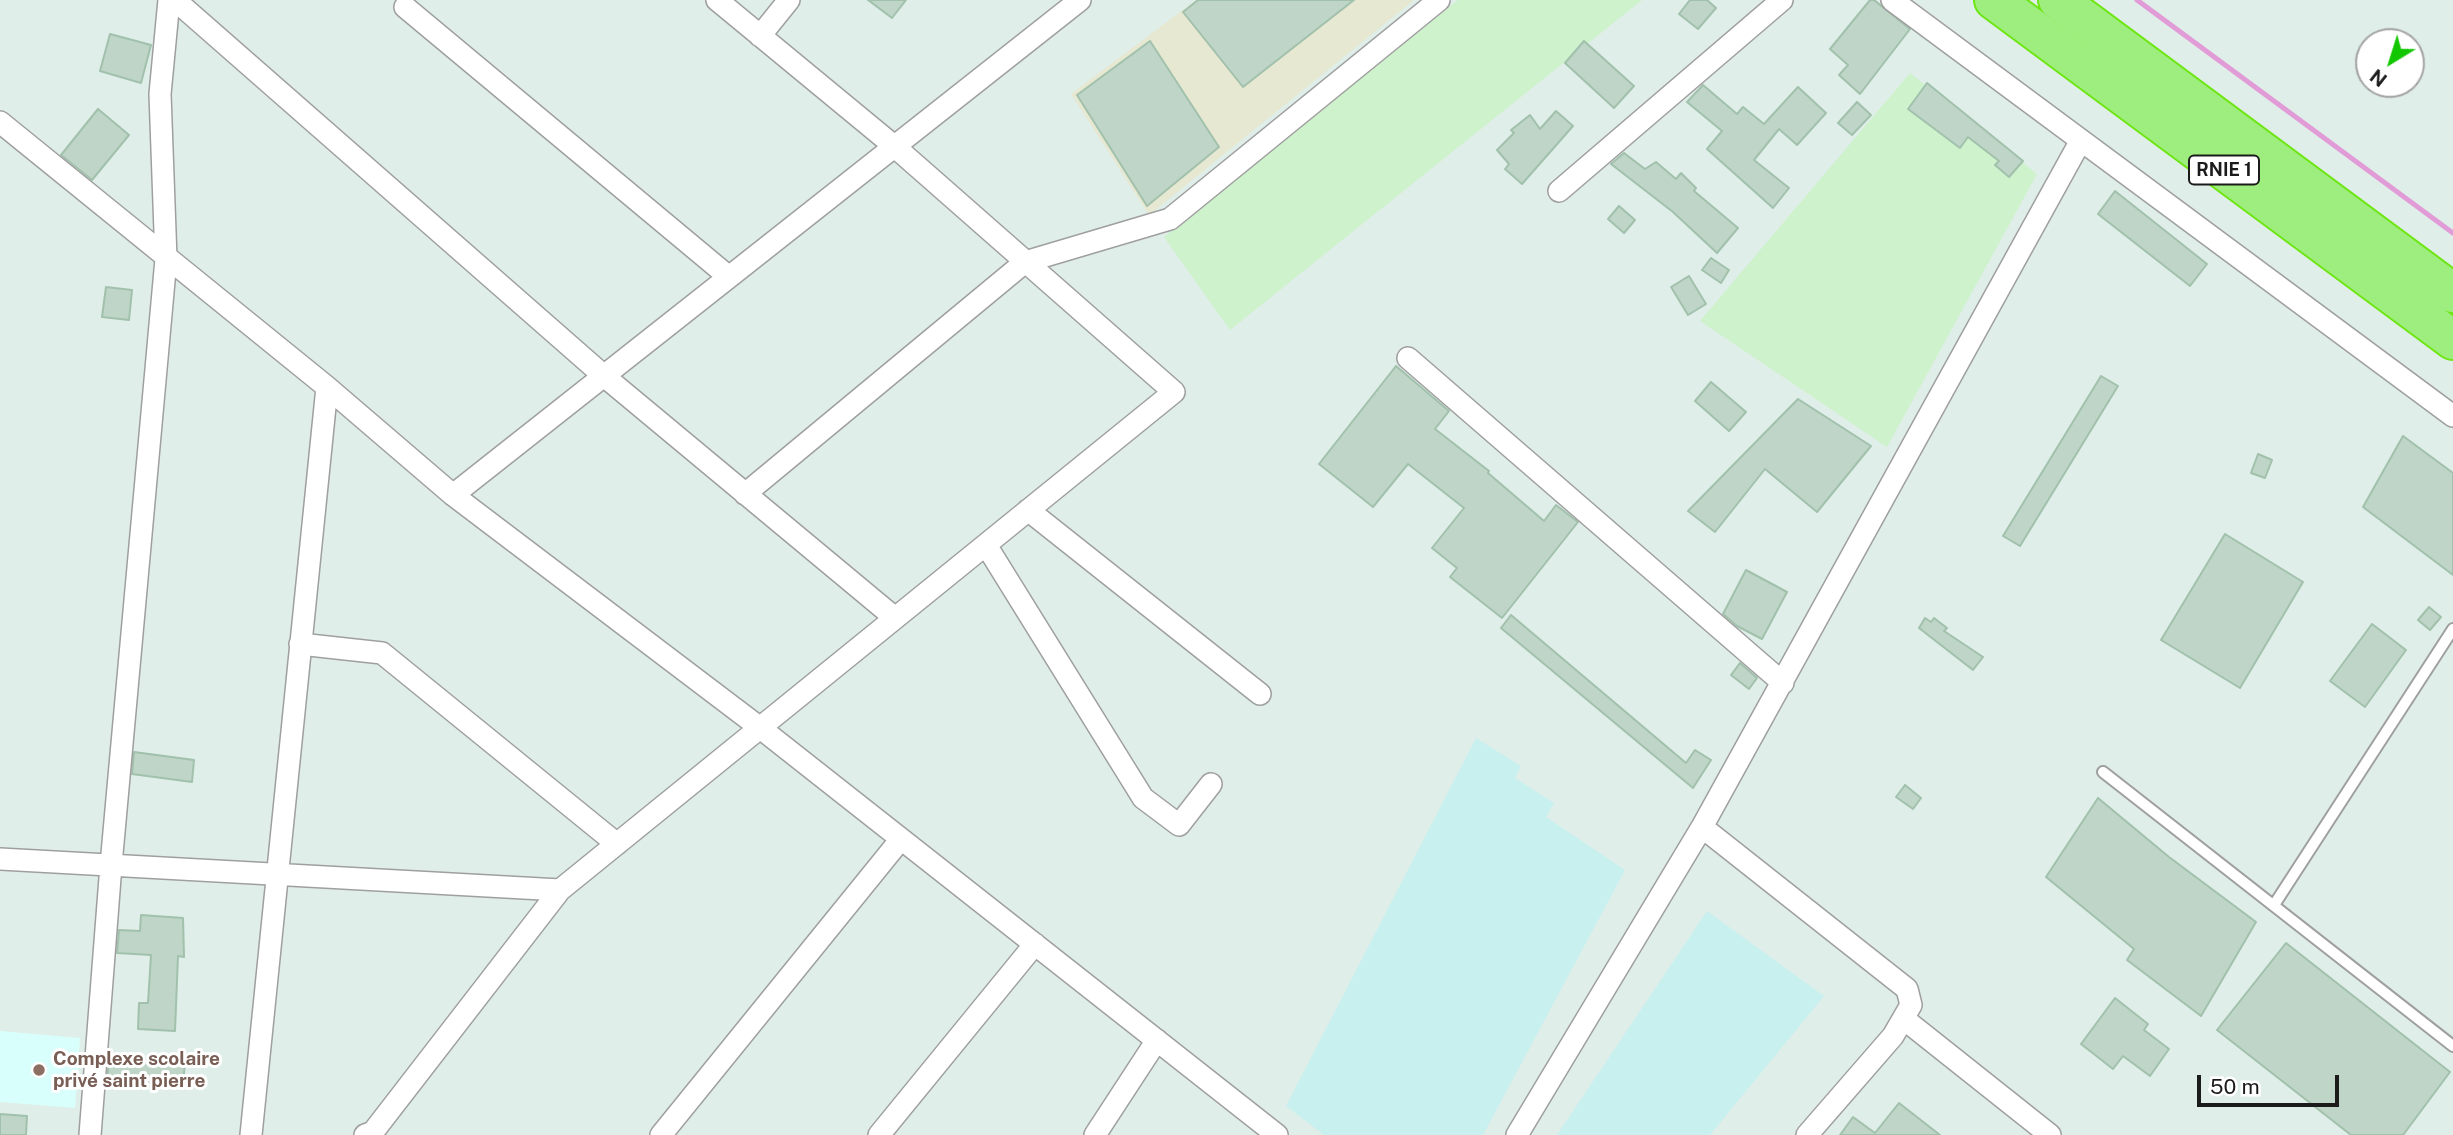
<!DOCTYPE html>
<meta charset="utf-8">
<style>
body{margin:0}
#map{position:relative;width:2453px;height:1135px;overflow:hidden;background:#dfeee8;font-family:"Public Sans",sans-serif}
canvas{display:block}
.north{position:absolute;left:2355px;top:28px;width:70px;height:70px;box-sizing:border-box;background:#fff;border:2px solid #a4a4a4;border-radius:50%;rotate:218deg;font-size:19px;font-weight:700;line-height:28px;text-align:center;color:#1b1b1b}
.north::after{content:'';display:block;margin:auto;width:24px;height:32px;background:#12c700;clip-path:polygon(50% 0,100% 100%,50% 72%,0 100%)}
.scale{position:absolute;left:2197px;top:1075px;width:142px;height:32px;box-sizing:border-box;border:4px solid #1b1b1b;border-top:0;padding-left:9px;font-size:21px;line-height:24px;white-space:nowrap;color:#1b1b1b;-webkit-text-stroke:5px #fff;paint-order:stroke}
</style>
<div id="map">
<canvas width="2453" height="1135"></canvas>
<div class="north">N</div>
<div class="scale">50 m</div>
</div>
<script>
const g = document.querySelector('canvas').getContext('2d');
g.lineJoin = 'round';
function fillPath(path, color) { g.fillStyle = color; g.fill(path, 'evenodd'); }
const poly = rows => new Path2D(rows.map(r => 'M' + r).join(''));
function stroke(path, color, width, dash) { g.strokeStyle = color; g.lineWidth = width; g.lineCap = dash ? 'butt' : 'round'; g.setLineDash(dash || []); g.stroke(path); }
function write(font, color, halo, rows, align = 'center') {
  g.font = font + ' "Public Sans",sans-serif'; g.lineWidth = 6; g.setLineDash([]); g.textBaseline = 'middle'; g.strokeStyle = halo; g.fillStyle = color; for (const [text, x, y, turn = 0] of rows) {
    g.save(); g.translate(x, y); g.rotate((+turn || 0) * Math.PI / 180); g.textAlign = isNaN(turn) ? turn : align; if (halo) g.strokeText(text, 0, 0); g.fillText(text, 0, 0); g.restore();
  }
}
fillPath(poly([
 [1458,0,1642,0,1230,330,1164,237],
 [1910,73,2037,174,1887,447,1700,321]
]), '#cef2cc');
fillPath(poly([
 [1196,0,1414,0,1149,215,1071,94]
]), '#e6e8d1');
fillPath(poly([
 [0,1031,80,1038,75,1108,0,1102]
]), '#d8fffb');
fillPath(poly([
 [1476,738,1521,766,1515,778,1554,803,1546,817,1625,870,1483,1135,1324,1135,1286,1106],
 [1707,911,1824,996,1710,1135,1557,1135]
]), '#c8f0ef');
stroke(poly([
 [2137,0,2453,233]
]), '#e19bd7', 5);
const building = poly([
 [868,0,906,0,892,18,868,0],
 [1198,0,1354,0,1243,87,1183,12,1198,0],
 [1690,0,1707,0,1716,8,1698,29,1679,14,1690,0],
 [1870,0,1874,0,1910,29,1860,94,1839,75,1848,65,1830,49,1870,0],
 [110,34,151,45,141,83,100,71,110,34],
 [1150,41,1219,147,1147,206,1077,95,1150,41],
 [1584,41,1634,86,1614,108,1565,63,1584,41],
 [1927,83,2023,161,2009,177,1995,165,1999,161,1968,137,1960,148,1908,109,1927,83],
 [1703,85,1737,114,1743,107,1764,124,1798,87,1826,113,1797,145,1779,129,1754,160,1789,188,1773,208,1707,149,1722,131,1687,102,1703,85],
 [1857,102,1871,115,1852,135,1838,123,1857,102],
 [98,109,129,135,92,180,61,155,98,109],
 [1556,111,1573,126,1522,184,1505,169,1509,164,1497,150,1514,133,1511,130,1530,115,1540,129,1556,111],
 [1624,153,1645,169,1656,162,1676,179,1681,173,1696,188,1694,191,1738,228,1717,253,1673,212,1611,164,1624,153],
 [2115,191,2207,264,2190,286,2098,214,2115,191],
 [1619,206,1635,220,1624,233,1608,219,1619,206],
 [1711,258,1729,270,1721,283,1702,270,1711,258],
 [1689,276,1706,304,1688,315,1671,287,1689,276],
 [106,287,132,290,129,320,102,317,106,287],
 [1396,366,1449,411,1435,429,1489,471,1488,473,1544,521,1556,505,1578,522,1502,618,1450,577,1457,568,1432,548,1464,508,1408,464,1373,507,1319,464,1396,366],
 [2101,376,2118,386,2020,546,2003,536,2101,376],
 [1711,382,1746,412,1729,431,1695,401,1711,382],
 [1798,399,1871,446,1817,512,1765,469,1715,532,1688,511,1798,399],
 [2403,436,2453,473,2453,575,2363,507,2403,436],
 [2258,454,2272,460,2265,478,2251,473,2258,454],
 [2225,534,2303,582,2240,688,2161,640,2225,534],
 [1746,570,1787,592,1762,639,1737,626,1723,614,1746,570],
 [2429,607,2441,617,2430,630,2418,620,2429,607],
 [1511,615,1686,763,1695,750,1711,760,1693,788,1501,628,1511,615],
 [1925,618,1931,622,1934,618,1947,628,1944,631,1983,657,1973,670,1919,628,1925,618],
 [2372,624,2406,650,2365,707,2330,681,2372,624],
 [1740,663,1757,678,1749,689,1731,675,1740,663],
 [134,752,194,760,192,782,132,774,134,752],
 [1905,785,1921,798,1913,809,1896,797,1905,785],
 [2098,798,2169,857,2256,922,2201,1016,2127,960,2134,949,2046,877,2098,798],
 [141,915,183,918,184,957,178,956,175,1031,138,1029,139,1003,148,1003,151,955,117,953,119,930,140,931,141,915],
 [2286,943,2450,1072,2403,1135,2351,1135,2217,1030,2286,943],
 [2115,998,2148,1024,2144,1030,2169,1049,2150,1076,2123,1056,2113,1069,2081,1044,2115,998],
 [109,1056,185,1060,183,1088,107,1085,109,1056],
 [1899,1103,1940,1135,1840,1135,1853,1117,1875,1133,1899,1103],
 [0,1114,27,1116,26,1135,0,1135,0,1114]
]);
fillPath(building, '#bfd5c7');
stroke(building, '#a1c1ac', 2);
const lane = poly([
 [2103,772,2453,1046],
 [2274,905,2453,629]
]);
const street = poly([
 [175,0,604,376,895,618],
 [1892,0,2453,416],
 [405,7,729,277],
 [760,36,789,0],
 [0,122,327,387,453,495,759,727,1277,1135],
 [1559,191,1782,0],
 [1408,358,1783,683],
 [745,494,1025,262,1170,219,1439,0],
 [453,495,1080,0],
 [1028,510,1260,694],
 [986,545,1143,798,1179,825,1211,784],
 [300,644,382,653,617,844],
 [1702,827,1907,989,1911,1005,1893,1036,1807,1135],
 [0,859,560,890],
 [1904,1019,2050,1135],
 [90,1135,111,865,166,259,160,94,169,0],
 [251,1135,327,387],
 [365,1135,373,1132,560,890,1174,392,894,146,717,0],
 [661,1135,901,839],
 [879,1135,1035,944],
 [1095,1135,1157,1040],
 [1517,1135,1702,827,2080,142]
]);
const highway = poly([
 [1994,0,2453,340],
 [2058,0,2453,293]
]);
stroke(lane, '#9f9f9f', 14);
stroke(street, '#9f9f9f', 24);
stroke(highway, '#6ee613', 42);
stroke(lane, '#fff', 10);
stroke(street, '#fff', 21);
stroke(highway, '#9dee7e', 38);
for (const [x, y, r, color] of [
 [39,1070,7,"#8d6e63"]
]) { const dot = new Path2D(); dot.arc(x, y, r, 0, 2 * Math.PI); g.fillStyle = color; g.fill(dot); stroke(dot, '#fff', 2.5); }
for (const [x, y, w] of [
 [2224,170,70]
]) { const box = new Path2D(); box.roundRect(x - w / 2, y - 14.5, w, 29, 5); g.fillStyle = '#fff'; g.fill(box); stroke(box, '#1b1b1b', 2); }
write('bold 18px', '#1b1b1b', null, [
 ["RNIE 1",2224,170]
]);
write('bold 19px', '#785e54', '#fff', [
 ["Complexe scolaire",53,1059],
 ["privé saint pierre",53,1081]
], 'left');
</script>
